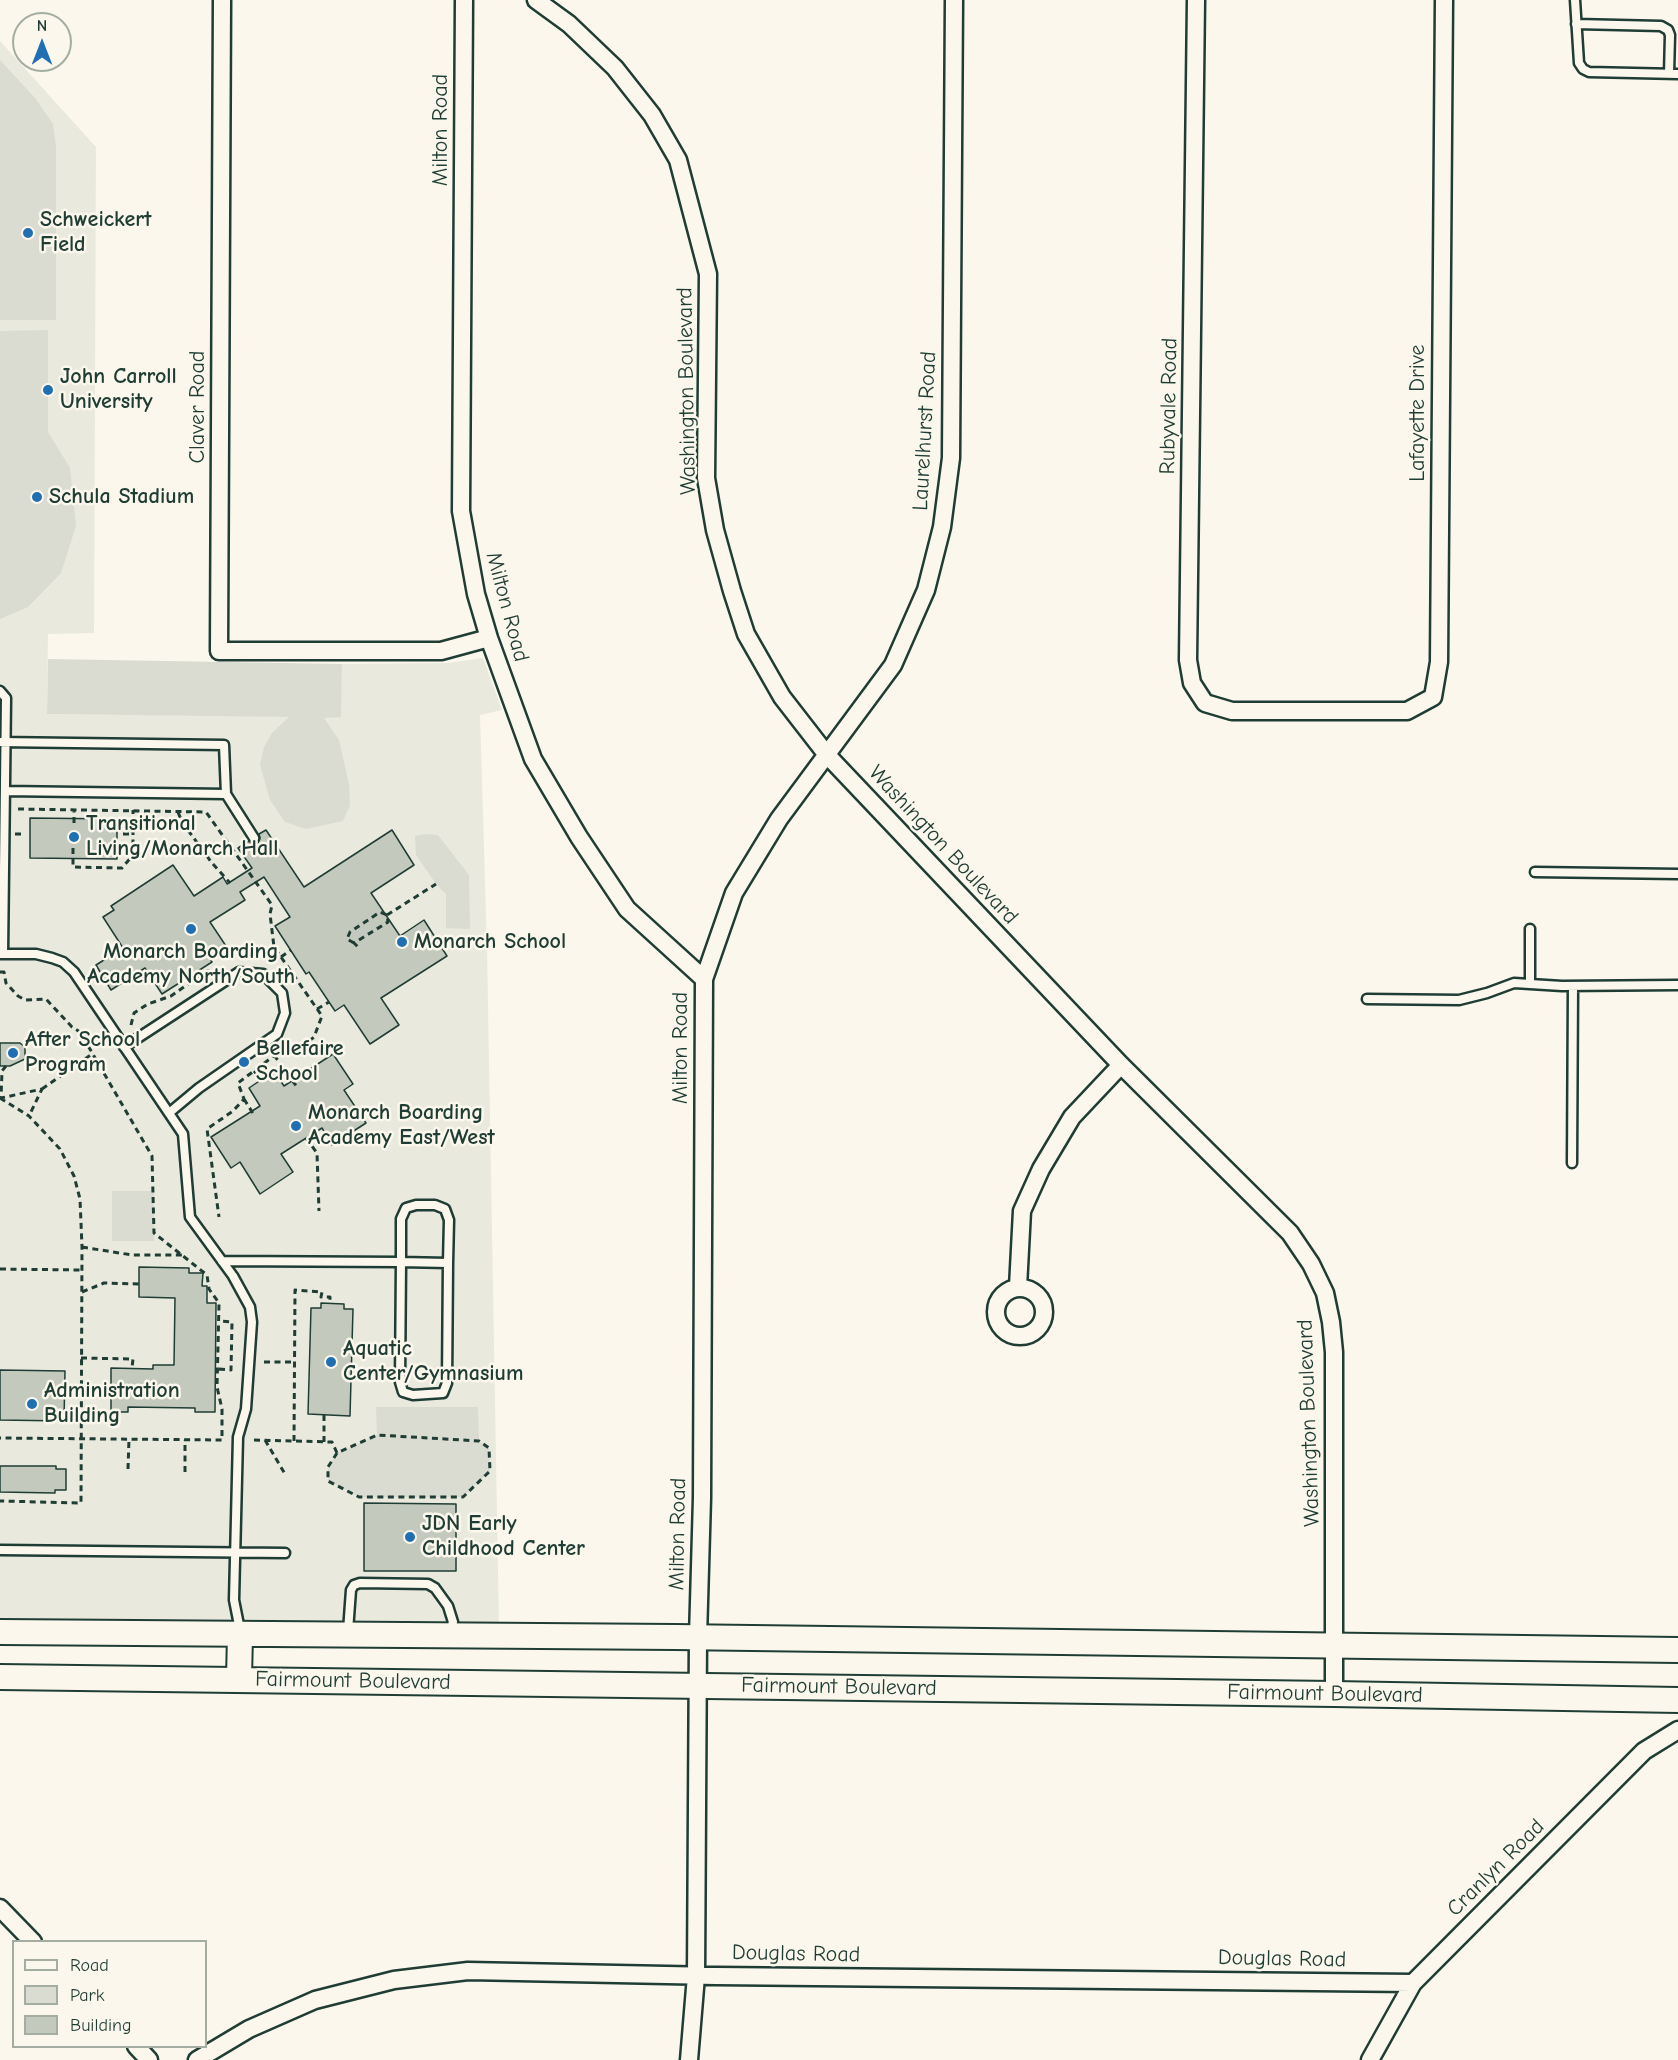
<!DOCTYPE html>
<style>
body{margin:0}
#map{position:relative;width:1678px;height:2060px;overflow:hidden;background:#fbf7ec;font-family:"Comic Neue",sans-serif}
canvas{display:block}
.legend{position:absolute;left:12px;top:1940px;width:195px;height:108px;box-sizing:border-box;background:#fbf7ec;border:2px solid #a3ada2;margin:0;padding:8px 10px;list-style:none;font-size:18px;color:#1f3d34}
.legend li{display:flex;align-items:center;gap:12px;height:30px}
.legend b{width:30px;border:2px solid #a3ada2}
.north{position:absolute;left:12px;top:12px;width:60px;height:60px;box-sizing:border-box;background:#fbf7ec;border:2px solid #a3ada2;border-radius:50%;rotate:0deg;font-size:16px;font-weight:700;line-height:24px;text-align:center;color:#1f3d34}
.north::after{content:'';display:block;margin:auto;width:21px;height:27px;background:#1f6fb2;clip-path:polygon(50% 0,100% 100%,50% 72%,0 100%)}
</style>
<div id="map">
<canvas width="1678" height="2060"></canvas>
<ul class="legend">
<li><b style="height:8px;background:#fbf7ec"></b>Road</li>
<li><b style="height:16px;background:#dbdcd1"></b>Park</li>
<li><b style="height:16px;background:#c4c9be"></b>Building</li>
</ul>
<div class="north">N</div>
</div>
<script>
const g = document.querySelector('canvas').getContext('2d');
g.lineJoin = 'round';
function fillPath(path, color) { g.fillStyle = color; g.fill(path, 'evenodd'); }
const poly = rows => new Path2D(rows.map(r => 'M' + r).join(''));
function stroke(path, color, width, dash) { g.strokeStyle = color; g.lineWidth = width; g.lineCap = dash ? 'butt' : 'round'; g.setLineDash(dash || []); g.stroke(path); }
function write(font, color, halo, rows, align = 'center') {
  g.font = font + ' "Comic Neue",sans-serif'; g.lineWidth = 5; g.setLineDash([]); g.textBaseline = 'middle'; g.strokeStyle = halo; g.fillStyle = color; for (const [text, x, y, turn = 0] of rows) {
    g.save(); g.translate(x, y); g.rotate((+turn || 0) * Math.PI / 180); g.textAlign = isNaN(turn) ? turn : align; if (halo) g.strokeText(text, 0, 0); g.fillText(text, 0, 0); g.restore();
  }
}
fillPath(poly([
 [0,41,96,147,94,633,48,634,47,714,340,717,342,664,448,663,483,658,502,710,480,715,487,949,499,1627,0,1623]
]), '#eae9de');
fillPath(poly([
 [0,60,35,98,53,124,56,146,56,320,0,320],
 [48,330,48,432,70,468,76,526,61,573,28,607,0,619,0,331],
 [48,659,342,664,341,717,324,718,339,740,349,784,350,805,343,821,306,829,285,822,270,800,260,765,264,747,272,733,289,717,47,714],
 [425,834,438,835,469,875,470,929,446,928,446,894,436,884,416,855,415,836],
 [112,1191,154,1191,154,1241,112,1241],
 [376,1407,478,1407,479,1441,489,1448,490,1471,463,1497,359,1497,328,1481,328,1467,337,1453,377,1435]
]), '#dbdcd1');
const building = poly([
 [30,818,117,819,117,859,30,858,30,818],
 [266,830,304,887,392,830,414,865,371,893,400,936,424,920,447,956,381,998,399,1025,370,1044,344,1005,335,1011,309,972,306,974,275,926,290,917,264,877,240,892,245,900,210,922,226,946,209,957,212,962,162,994,145,968,111,990,96,965,123,948,103,917,114,910,111,906,173,865,194,896,223,877,227,884,252,868,238,848,249,841,254,844,258,843,260,838,259,834,266,830],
 [0,1043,20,1043,25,1047,25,1059,10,1066,0,1066,0,1043],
 [333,1054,353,1084,344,1090,366,1123,332,1145,322,1128,281,1154,293,1172,260,1194,240,1162,231,1168,211,1137,260,1106,249,1088,274,1071,284,1086,333,1054],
 [139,1267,189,1268,189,1273,203,1273,202,1286,207,1286,207,1303,216,1303,215,1412,195,1412,195,1408,128,1407,128,1412,111,1412,111,1368,153,1369,153,1365,174,1365,175,1298,139,1297,139,1267],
 [321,1303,344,1304,344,1309,353,1309,350,1416,308,1414,311,1308,321,1308,321,1303],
 [0,1370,65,1371,64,1421,0,1420,0,1370],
 [0,1466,56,1466,56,1469,66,1469,66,1490,55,1490,55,1493,0,1492,0,1466],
 [364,1503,456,1504,456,1571,364,1571,364,1503]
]);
fillPath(building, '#c4c9be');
stroke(building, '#1f3d34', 1.5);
const service = poly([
 [1575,0,1579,63,1583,69,1589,72,1678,74],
 [1576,24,1661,26,1668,30,1670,35,1669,74],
 [0,691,6,698,3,954],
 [0,742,224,745,226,794,5,791],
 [226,794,254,838],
 [1535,872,1678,874],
 [1530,929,1530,984],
 [0,954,36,954,52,958,63,962,74,972,183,1134,190,1217,233,1276,250,1307,252,1322,246,1409,238,1437,234,1600,240,1630],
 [1367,999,1459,1000,1487,993,1514,983,1562,986,1678,985],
 [124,1047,239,972,263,974,282,993,285,1013,277,1034,199,1088,169,1113],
 [1572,1163,1573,986],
 [222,1261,401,1262,448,1263,447,1383,443,1393,413,1395,403,1392,400,1382,401,1262,401,1219,406,1208,416,1205,435,1205,445,1209,449,1220,448,1263],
 [0,1550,285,1553],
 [348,1631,351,1590,354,1585,360,1583,428,1584,435,1588,448,1606,453,1622,450,1632]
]);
const minor = poly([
 [222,0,219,651,441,651,489,638],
 [464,0,461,511,476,594,489,638,533,759,579,837,627,909,704,979,702,1498,698,1637,696,1976,689,2060],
 [536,0,569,24,615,68,652,115,678,160,708,274,706,478,715,530,732,591,746,634,782,697,827,755,1121,1065,1290,1233,1311,1264,1325,1293,1331,1322,1334,1352,1334,1694],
 [1196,0,1188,660,1192,683,1205,703,1232,711,1407,711,1433,697,1439,662,1444,0],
 [704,979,734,893,779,819,893,665,926,590,942,527,951,458,954,0],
 [1018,1287,1022,1211,1041,1169,1072,1117,1121,1065],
 '996 1312a24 24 0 1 1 48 0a24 24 0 1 1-48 0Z',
 [0,1908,33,1942],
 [136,2046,149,2060],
 [197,2060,249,2029,315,2000,394,1980,468,1971,716,1976,1413,1983],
 [1370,2060,1413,1983,1644,1751,1678,1730]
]);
const secondary = poly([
 [0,1632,675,1637,1678,1650],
 [0,1677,1334,1694,1678,1700],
 [239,1679,240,1634]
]);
stroke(service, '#1f3d34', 13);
stroke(minor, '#1f3d34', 21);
stroke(secondary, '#1f3d34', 28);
stroke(poly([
 [18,809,206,812,272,905,270,914,274,947,322,1016,314,1037,297,1051,279,1052,238,1083,244,1099,233,1111,207,1129,219,1217],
 [178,812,182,822,212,863,230,883],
 [74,823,74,810],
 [15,834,25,834],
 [123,834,133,834],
 [73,848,73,867,122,868,133,855,133,810],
 [387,915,436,884],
 [354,943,347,939,350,932,380,912,387,915,388,922,354,943,358,947],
 [281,957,291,950],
 [242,959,245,957,265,957,278,954],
 [0,972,4,972,6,983,18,996,25,1000,46,999,72,1027,80,1032,152,1156,154,1233,207,1275,209,1289,219,1303,217,1387,222,1409,222,1440,0,1438],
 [317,1009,329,1002],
 [131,1025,134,1013,148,1004,171,996,207,971,215,972],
 [274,1055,297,1087],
 [6,1066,2,1071,1,1098,42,1089,29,1116],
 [254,1071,262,1080],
 [42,1089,92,1054],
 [0,1098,29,1116,60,1149,74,1176,80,1199,82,1247,81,1503,0,1501],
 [244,1099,254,1115],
 [306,1138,317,1153,319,1211],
 [82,1247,132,1255,182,1255],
 [0,1269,82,1270],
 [82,1292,104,1283,139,1284],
 [81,1358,133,1359,132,1368],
 [264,1362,294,1362],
 [219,1369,231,1370,232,1322,219,1321],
 [65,1387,81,1388],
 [254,1440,332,1442,337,1453,377,1435,479,1441,489,1448,490,1471,463,1497,359,1497,328,1481,328,1467,337,1453],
 [265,1440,285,1474],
 [294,1441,295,1290,322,1292,321,1297,330,1297,330,1304],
 [324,1442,324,1415],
 [128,1469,129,1439],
 [185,1472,185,1440]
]), '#1f3d34', 3, [6, 4.5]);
stroke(service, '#fbf7ec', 8);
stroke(minor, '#fbf7ec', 16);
stroke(secondary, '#fbf7ec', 24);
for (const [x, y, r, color] of [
 [28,233,6,"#1f6fb2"],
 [48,390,6,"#1f6fb2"],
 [37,497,6,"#1f6fb2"],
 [74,837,6,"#1f6fb2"],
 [191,929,6,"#1f6fb2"],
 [402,942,6,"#1f6fb2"],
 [13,1053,6,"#1f6fb2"],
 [244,1062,6,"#1f6fb2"],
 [296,1126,6,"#1f6fb2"],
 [331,1362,6,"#1f6fb2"],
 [32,1404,6,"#1f6fb2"],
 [410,1537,6,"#1f6fb2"]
]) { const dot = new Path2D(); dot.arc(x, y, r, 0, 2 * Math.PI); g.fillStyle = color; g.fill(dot); stroke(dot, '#fbf7ec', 2); }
write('22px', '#1f3d34', '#fbf7ec', [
 ["Milton Road",441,130,-90],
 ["Washington Boulevard",687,391,-91],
 ["Rubyvale Road",1169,406,-89],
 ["Claver Road",198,407,-90],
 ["Lafayette Drive",1418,413,-90],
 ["Laurelhurst Road",925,431,-87],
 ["Milton Road",507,607,75],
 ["Washington Boulevard",943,845,47],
 ["Milton Road",681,1048,-90],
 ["Washington Boulevard",1309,1423,-92],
 ["Milton Road",678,1534,-89],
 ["Fairmount Boulevard",353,1681,1],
 ["Fairmount Boulevard",839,1687,1],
 ["Fairmount Boulevard",1325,1694,1],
 ["Cranlyn Road",1496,1868,-45],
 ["Douglas Road",796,1954,1],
 ["Douglas Road",1282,1959,1]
]);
write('bold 22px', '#1f3d34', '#fbf7ec', [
 ["Schweickert",40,220],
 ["Field",40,245],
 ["John Carroll",60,377],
 ["University",60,402],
 ["Schula Stadium",49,497],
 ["Transitional",86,824],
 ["Living/Monarch Hall",86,849],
 ["Monarch School",414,942],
 ["Monarch Boarding",191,952,"center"],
 ["Academy North/South",191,977,"center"],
 ["After School",25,1040],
 ["Program",25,1065],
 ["Bellefaire",256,1049],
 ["School",256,1074],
 ["Monarch Boarding",308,1113],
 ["Academy East/West",308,1138],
 ["Aquatic",343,1349],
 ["Center/Gymnasium",343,1374],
 ["Administration",44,1391],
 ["Building",44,1416],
 ["JDN Early",422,1524],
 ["Childhood Center",422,1549]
], 'left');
</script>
